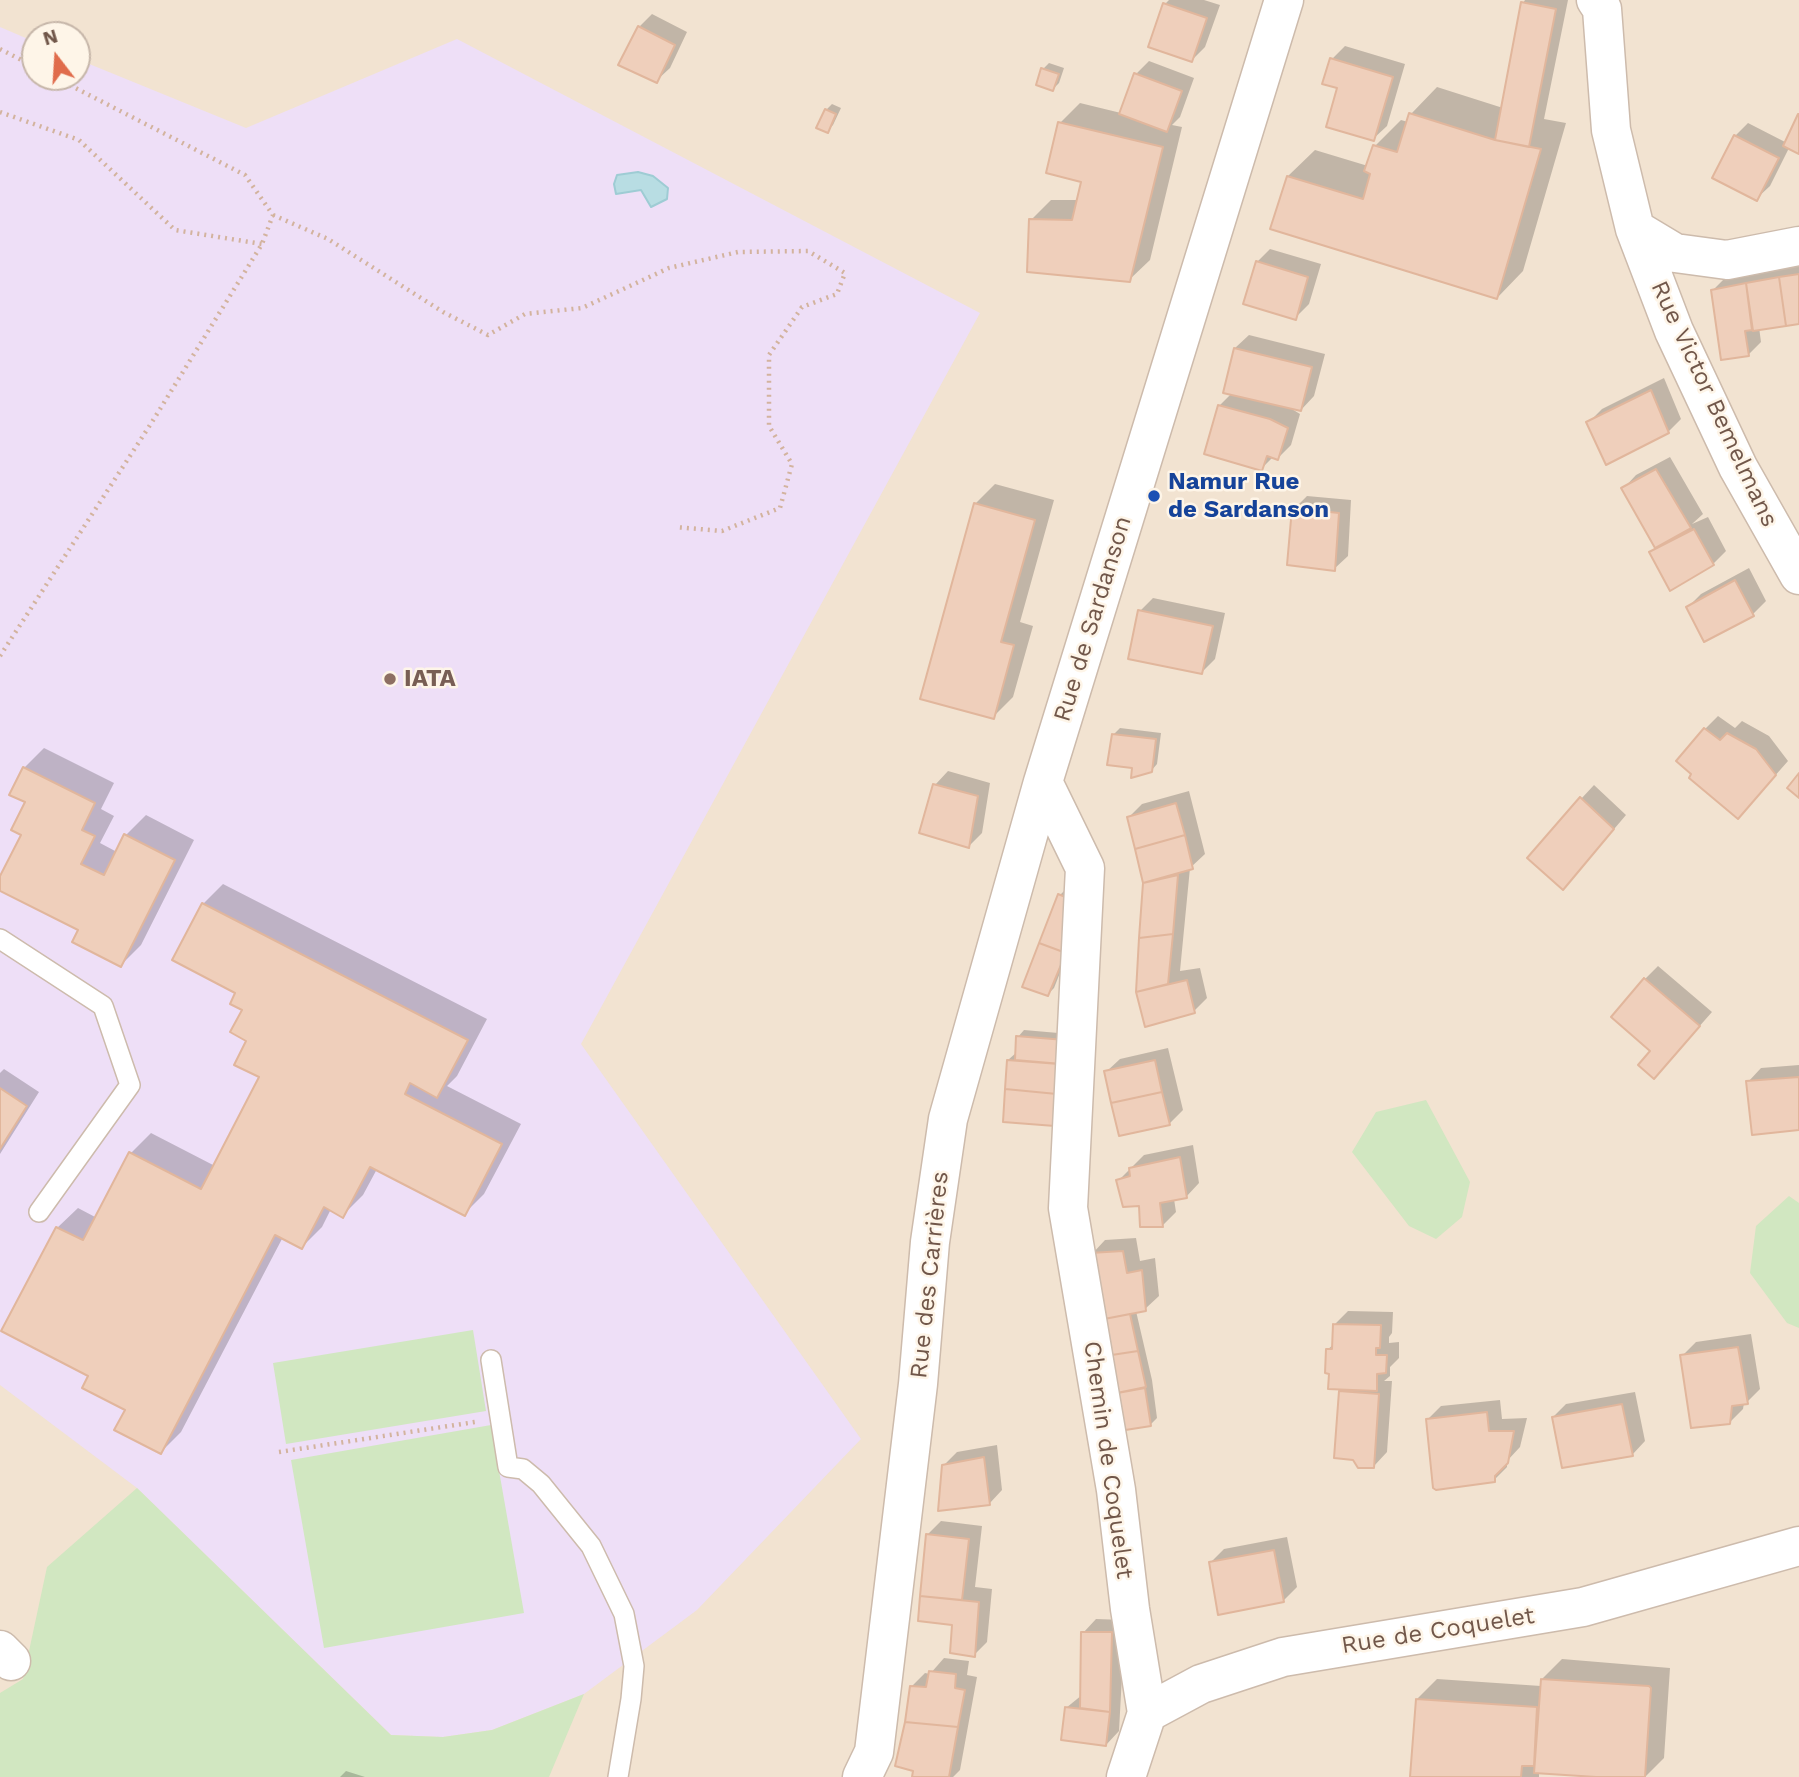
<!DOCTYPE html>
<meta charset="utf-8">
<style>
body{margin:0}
#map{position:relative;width:1799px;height:1777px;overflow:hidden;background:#fbf1e2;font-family:"Work Sans",sans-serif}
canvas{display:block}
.north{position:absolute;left:21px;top:21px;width:70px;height:70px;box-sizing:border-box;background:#fef5e8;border:2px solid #c6b6a9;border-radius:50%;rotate:343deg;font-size:19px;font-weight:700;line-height:28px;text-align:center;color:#71574a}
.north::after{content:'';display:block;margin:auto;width:24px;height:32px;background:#e06c4c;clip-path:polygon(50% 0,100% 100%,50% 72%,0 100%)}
</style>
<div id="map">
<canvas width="1799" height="1777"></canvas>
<div class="north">N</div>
</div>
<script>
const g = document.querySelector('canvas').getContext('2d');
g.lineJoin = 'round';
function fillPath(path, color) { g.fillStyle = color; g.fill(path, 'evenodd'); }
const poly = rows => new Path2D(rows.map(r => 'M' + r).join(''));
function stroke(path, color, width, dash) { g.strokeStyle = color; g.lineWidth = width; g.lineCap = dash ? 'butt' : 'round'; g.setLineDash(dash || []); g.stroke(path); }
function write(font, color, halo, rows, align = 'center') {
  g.font = font + ' "Work Sans",sans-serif'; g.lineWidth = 5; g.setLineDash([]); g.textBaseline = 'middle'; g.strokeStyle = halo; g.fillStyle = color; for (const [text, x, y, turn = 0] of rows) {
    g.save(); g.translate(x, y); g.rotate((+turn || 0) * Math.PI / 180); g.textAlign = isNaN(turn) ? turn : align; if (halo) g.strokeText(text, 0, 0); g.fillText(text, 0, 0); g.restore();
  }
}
fillPath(poly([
 [0,0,1799,0,1799,1777,0,1777],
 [35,35,77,35,77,77,35,77]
]), '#f2e3d1');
fillPath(poly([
 [0,27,35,42,35,77,77,77,77,59,246,128,457,39,980,313,581,1044,861,1439,697,1610,584,1694,492,1730,443,1737,391,1735,137,1488,0,1385]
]), '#eedff7');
fillPath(poly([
 [1426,1100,1470,1182,1462,1217,1436,1239,1409,1226,1352,1152,1376,1112],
 [1789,1196,1799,1203,1799,1328,1787,1323,1750,1273,1756,1226],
 [473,1330,486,1411,286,1444,273,1363],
 [491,1425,524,1613,324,1648,291,1460],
 [137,1488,391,1735,443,1737,492,1730,584,1694,549,1777,0,1777,0,1693,23,1679,47,1567]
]), '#d1e7c1');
const water = poly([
 [638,172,653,176,668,188,667,199,651,207,641,190,616,194,614,184,617,175,638,172]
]);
fillPath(water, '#b8dde3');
stroke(water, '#9eccd4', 2);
fillPath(poly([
 [1169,0,1204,0,1220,5,1205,47,1192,60,1165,4],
 [1525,0,1568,0,1544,119,1566,123,1523,271,1497,298,1288,176,1315,150,1368,166,1375,146,1401,120,1408,122,1411,114,1437,87,1503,108,1523,3],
 [652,14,687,32,670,68,656,81,639,27],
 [1345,46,1405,64,1387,126,1373,139,1339,87,1332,59],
 [1149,61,1194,78,1180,117,1172,125,1182,127,1150,260,1129,280,1031,220,1051,200,1079,200,1083,181,1060,123,1080,103,1121,113,1136,74],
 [1049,63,1064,68,1059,83,1053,89,1043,69],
 [832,104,841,108,833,125,827,131,826,110],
 [1799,117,1799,152,1789,148,1770,186,1756,199,1735,136,1748,123,1787,143],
 [1270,249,1321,264,1309,304,1295,318,1257,262],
 [1799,265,1799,322,1759,327,1761,342,1748,355,1712,291,1726,277],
 [1249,335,1325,354,1314,396,1301,410,1287,406,1300,414,1291,445,1278,458,1274,456,1261,469,1219,406,1232,393,1235,348],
 [1664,378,1681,419,1668,432,1588,423,1602,409],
 [1670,457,1703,514,1692,524,1708,517,1726,551,1713,564,1651,552,1656,547,1623,489,1636,475],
 [995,484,1054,500,1020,622,1033,626,1013,697,993,717,975,504],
 [1307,496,1351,500,1348,556,1334,569,1294,509],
 [1749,568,1766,601,1753,614,1688,607,1701,594],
 [1153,598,1225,613,1215,659,1202,672,1140,611],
 [1718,716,1735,728,1742,721,1769,736,1788,761,1751,803,1705,729],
 [1120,728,1161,733,1157,764,1151,771,1134,767,1114,734],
 [44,748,114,783,101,809,114,816,100,843,117,852,126,835,146,815,194,840,141,945,121,965,80,929,0,889,0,880,23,834,27,802,24,768],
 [948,771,990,783,982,833,969,846,935,785],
 [1594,785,1626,815,1576,874,1581,799],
 [1189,791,1205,854,1190,868,1180,971,1200,968,1207,998,1194,1011,1146,1024,1137,991,1145,883,1128,818,1142,804],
 [223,884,487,1019,457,1076,447,1086,521,1124,484,1194,464,1214,377,1169,363,1195,343,1215,331,1209,322,1227,302,1247,283,1237,181,1432,161,1452,127,1409,91,1375,57,1228,78,1208,97,1218,131,1153,151,1133,215,1166,261,1076,249,1040,244,1009,203,904],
 [1066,889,1079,925,1054,988,1048,994,1024,986,1060,895],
 [1658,966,1712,1012,1667,1063,1652,1050,1645,979],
 [1024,1030,1070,1034,1067,1111,1008,1060,1017,1052,1018,1037],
 [1168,1048,1183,1110,1170,1123,1120,1134,1106,1072,1120,1059],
 [1799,1065,1799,1129,1748,1082,1761,1068],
 [4,1069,39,1092,0,1154,0,1073],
 [1193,1145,1199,1183,1186,1197,1174,1199,1176,1212,1163,1225,1142,1225,1141,1204,1118,1181,1144,1155],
 [1136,1238,1140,1261,1155,1258,1159,1296,1145,1309,1136,1311,1152,1380,1157,1418,1151,1424,1120,1429,1092,1254,1105,1240],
 [1348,1311,1393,1312,1392,1333,1389,1337,1389,1343,1399,1342,1399,1358,1390,1367,1390,1376,1384,1381,1392,1381,1387,1452,1374,1466,1340,1392,1344,1388,1327,1350,1334,1344,1334,1325],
 [1751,1334,1760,1389,1747,1402,1744,1403,1743,1409,1730,1422,1682,1356,1696,1342],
 [1635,1392,1645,1441,1632,1455,1553,1417,1566,1404],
 [1500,1400,1502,1419,1527,1418,1520,1447,1507,1461,1507,1467,1494,1480,1428,1419,1441,1406],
 [997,1445,1002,1490,989,1504,944,1465,957,1452],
 [941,1521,982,1526,975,1587,992,1589,987,1642,974,1655,954,1623,920,1620,927,1535],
 [1287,1537,1297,1587,1284,1600,1211,1562,1224,1549],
 [1096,1619,1125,1620,1119,1731,1106,1745,1066,1708,1082,1695,1083,1633],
 [944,1658,969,1661,967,1675,977,1677,960,1770,953,1777,915,1777,915,1769,897,1764,912,1686,925,1673,930,1674],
 [1562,1659,1670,1668,1664,1758,1645,1777,1539,1772,1539,1777,1412,1777,1417,1699,1437,1679,1541,1686,1542,1679],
 [346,1771,365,1777,340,1777]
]), '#0003');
const building = poly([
 [1521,2,1556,9,1529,147,1495,140,1521,2],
 [1163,3,1207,18,1192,62,1148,47,1163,3],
 [638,26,675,45,657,83,618,65,638,26],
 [1330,58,1393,77,1374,141,1326,127,1337,88,1322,84,1330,58],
 [1041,68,1059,74,1053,91,1036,85,1041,68],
 [1134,73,1182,91,1167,132,1119,114,1134,73],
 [825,109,836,114,828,133,816,128,825,109],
 [1409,113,1495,140,1541,149,1497,299,1270,229,1287,176,1363,199,1370,174,1364,171,1373,145,1397,152,1409,113],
 [1798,114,1799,114,1799,154,1783,146,1798,114],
 [1058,122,1163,147,1130,282,1027,272,1029,219,1072,220,1081,182,1046,173,1058,122],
 [1734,135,1779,158,1757,201,1712,178,1734,135],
 [1256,261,1308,277,1296,320,1243,304,1256,261],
 [1799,274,1799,324,1786,326,1779,277,1799,274],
 [1779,277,1786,326,1753,331,1746,283,1779,277],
 [1746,283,1752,330,1745,331,1749,356,1721,360,1711,290,1746,283],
 [1234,348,1312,367,1301,411,1223,393,1234,348],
 [1651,390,1669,433,1606,465,1586,422,1651,390],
 [1218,405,1270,419,1288,428,1278,460,1267,456,1262,471,1204,454,1218,405],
 [1656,469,1691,528,1655,548,1621,488,1656,469],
 [974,503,1035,520,1001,642,1014,645,994,719,920,699,974,503],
 [1292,508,1339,513,1335,571,1287,565,1292,508],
 [1694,529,1714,565,1670,591,1649,552,1694,529],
 [1735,580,1754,616,1704,642,1686,607,1735,580],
 [1138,610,1213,626,1202,674,1128,659,1138,610],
 [1704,728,1720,740,1727,733,1756,749,1776,775,1738,819,1689,778,1691,774,1676,761,1704,728],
 [1112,734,1156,739,1152,772,1131,778,1132,768,1107,765,1112,734],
 [23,767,95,803,82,830,95,836,81,864,104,875,124,834,175,860,121,967,72,942,78,930,0,891,0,876,21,835,11,830,25,802,9,795,23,767],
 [1799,773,1799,798,1787,788,1799,773],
 [933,784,978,796,969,848,919,833,933,784],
 [1580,797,1614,829,1563,890,1527,858,1580,797],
 [1176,803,1185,835,1135,849,1127,817,1176,803],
 [1185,835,1193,869,1143,883,1135,849,1185,835],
 [1178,875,1173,934,1139,938,1143,883,1178,875],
 [1058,894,1075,901,1066,953,1039,943,1058,894],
 [202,903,468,1040,437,1098,410,1083,405,1094,502,1144,465,1216,370,1167,343,1218,324,1207,302,1249,275,1235,161,1454,114,1430,125,1410,82,1388,88,1376,1,1331,56,1227,83,1240,129,1152,201,1189,259,1077,234,1065,246,1041,230,1032,242,1010,230,1004,235,993,172,960,202,903],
 [1173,934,1168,984,1136,992,1139,938,1173,934],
 [1039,943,1066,953,1048,996,1022,987,1039,943],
 [1644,978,1700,1026,1654,1079,1638,1065,1650,1051,1611,1017,1644,978],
 [1187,980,1195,1013,1145,1027,1136,992,1187,980],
 [1016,1036,1065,1040,1062,1064,1015,1060,1016,1036],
 [1007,1060,1059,1064,1057,1094,1005,1089,1007,1060],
 [1155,1060,1162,1092,1111,1103,1104,1071,1155,1060],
 [1799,1077,1799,1130,1752,1135,1746,1081,1799,1077],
 [0,1088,27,1106,0,1149,0,1088],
 [1005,1089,1057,1094,1055,1126,1003,1122,1005,1089],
 [1162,1092,1170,1125,1119,1136,1111,1103,1162,1092],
 [1180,1157,1187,1198,1160,1203,1163,1227,1140,1227,1139,1206,1123,1207,1116,1180,1130,1176,1129,1168,1180,1157],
 [1123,1251,1127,1273,1142,1270,1146,1311,1099,1320,1090,1253,1123,1251],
 [1130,1314,1138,1351,1105,1356,1099,1320,1130,1314],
 [1333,1324,1381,1325,1380,1348,1376,1348,1376,1355,1387,1355,1386,1373,1377,1374,1377,1391,1328,1389,1329,1374,1325,1373,1326,1349,1332,1349,1333,1324],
 [1738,1347,1748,1404,1732,1406,1730,1424,1691,1428,1680,1355,1738,1347],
 [1138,1351,1146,1387,1112,1394,1105,1356,1138,1351],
 [1145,1388,1151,1426,1119,1431,1112,1394,1145,1388],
 [1339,1391,1379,1394,1374,1468,1358,1468,1353,1460,1334,1458,1339,1391],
 [1622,1404,1633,1456,1562,1468,1552,1417,1622,1404],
 [1487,1412,1489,1431,1514,1431,1508,1463,1495,1476,1495,1482,1436,1490,1433,1488,1426,1419,1487,1412],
 [984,1457,990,1505,938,1511,942,1465,984,1457],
 [926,1534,969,1539,962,1600,920,1596,926,1534],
 [1274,1550,1284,1602,1218,1615,1209,1562,1274,1550],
 [920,1596,979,1602,975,1657,950,1653,952,1625,918,1621,920,1596],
 [1081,1632,1112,1632,1110,1712,1080,1708,1081,1632],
 [929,1671,956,1674,955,1688,965,1690,958,1727,905,1722,910,1686,926,1687,929,1671],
 [1541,1679,1649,1686,1651,1688,1645,1777,1596,1777,1534,1773,1541,1679],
 [1416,1699,1537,1707,1534,1766,1522,1766,1521,1777,1410,1777,1416,1699],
 [1065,1707,1110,1712,1106,1746,1061,1740,1065,1707],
 [905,1722,958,1727,949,1777,912,1777,913,1771,895,1766,905,1722]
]);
fillPath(building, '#efcfbb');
stroke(building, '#e1b69c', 2);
const service = poly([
 [0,939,103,1006,130,1085,39,1212],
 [491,1360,508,1467,523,1469,541,1484,591,1546,624,1614,634,1666,631,1699,618,1777]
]);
const minor = poly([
 [1596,0,1602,9,1611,130,1635,229,1674,331,1738,467,1799,575],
 [1635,229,1675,253,1727,260,1799,246],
 [1043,782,1085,868,1068,1208,1116,1490,1130,1609,1147,1713],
 [0,1650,11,1661],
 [862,1777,874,1752,918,1384,930,1242,948,1119,1043,782,1284,0],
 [1126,1777,1147,1713,1201,1684,1283,1657,1583,1607,1799,1546]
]);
stroke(service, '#cdbbac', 22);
stroke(minor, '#cdbbac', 41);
stroke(poly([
 [0,49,35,67],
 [0,112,79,140,175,230,262,244],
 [273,215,328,239,443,312,488,335,525,314,582,308,669,268,738,252,808,251,845,273,837,294,802,307,769,355,769,426,792,464,780,508,722,531,675,527],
 [0,656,152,422,262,244,273,215,245,175,54,77],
 [279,1452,475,1422]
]), '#d3b39e', 4.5, [2, 5]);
stroke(service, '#fff', 19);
stroke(minor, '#fff', 38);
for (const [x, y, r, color] of [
 [1154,496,7,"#1a4fb4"],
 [390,679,7,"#8d6e63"]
]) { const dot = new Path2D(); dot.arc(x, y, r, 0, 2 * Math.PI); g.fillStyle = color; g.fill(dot); stroke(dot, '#fef5e8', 2.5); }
write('24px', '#71574a', '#fef5e8', [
 ["Rue Victor Bemelmans",1714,404,65],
 ["Rue de Sardanson",1093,619,-73],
 ["Rue des Carrières",930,1275,-84],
 ["Chemin de Coquelet",1108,1460,82],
 ["Rue de Coquelet",1438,1631,-9]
]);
write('bold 24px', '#164399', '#fef5e8', [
 ["Namur Rue",1168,482],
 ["de Sardanson",1168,510]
], 'left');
write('bold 24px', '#785e54', '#fef5e8', [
 ["IATA",404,679]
], 'left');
</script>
